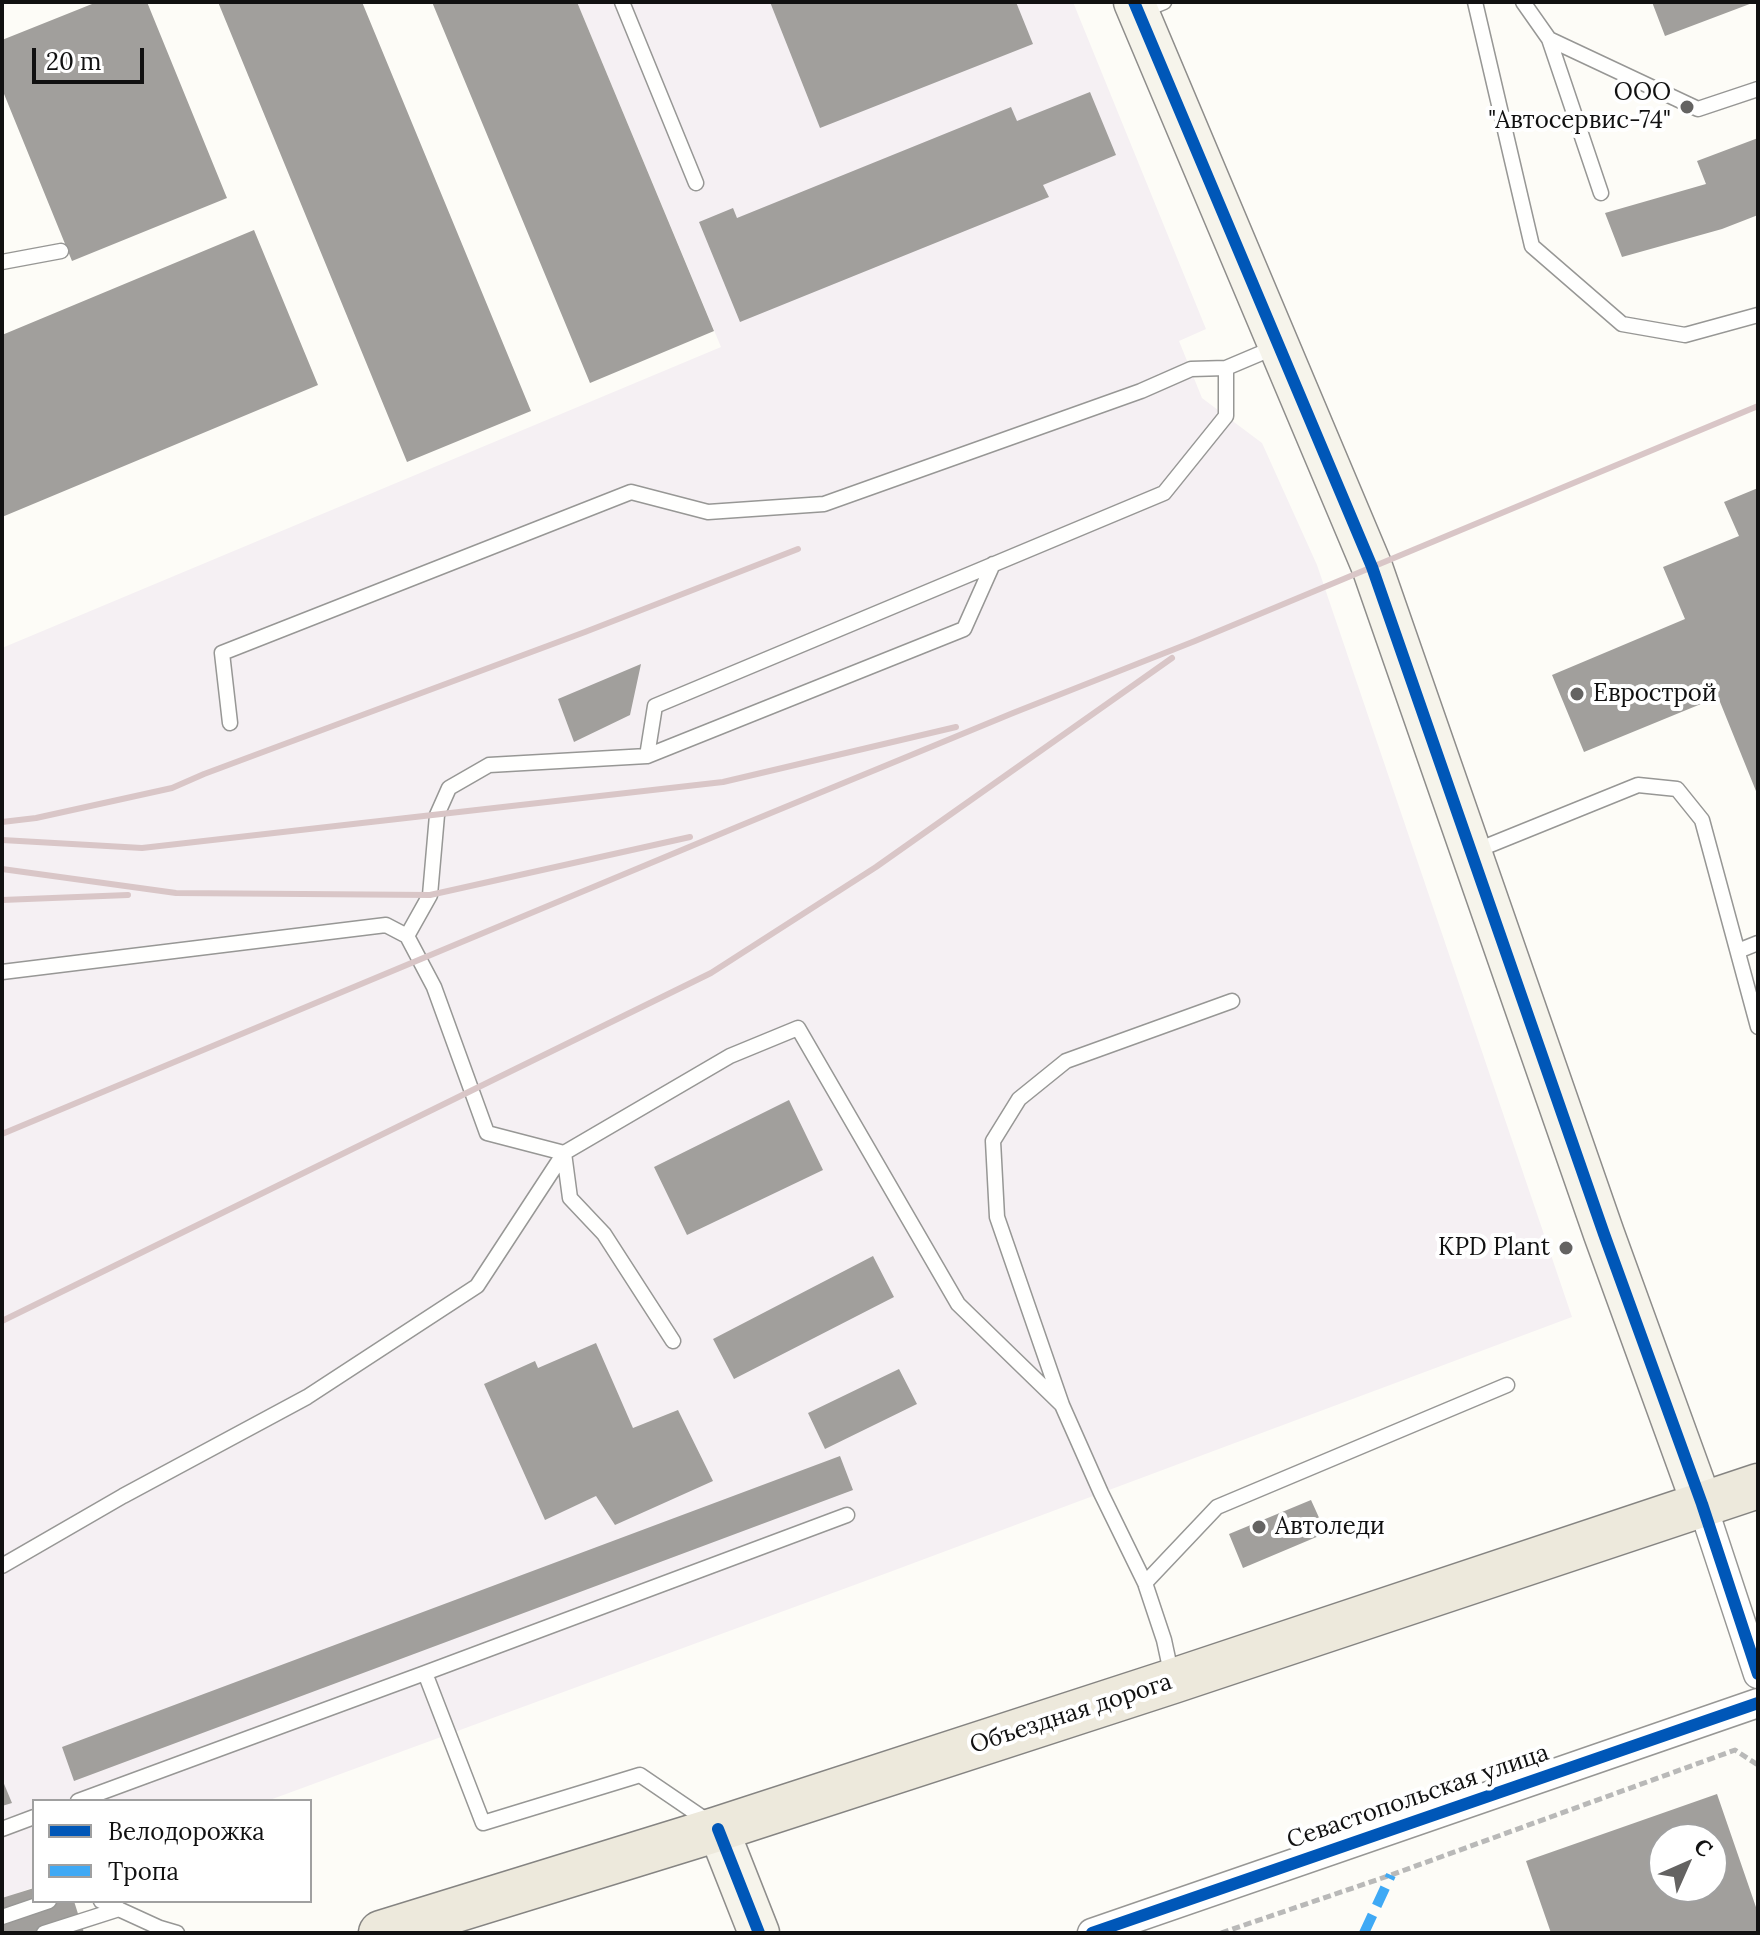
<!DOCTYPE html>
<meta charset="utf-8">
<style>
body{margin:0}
#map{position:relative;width:1760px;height:1935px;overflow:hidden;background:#fdfcf7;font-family:Lora,serif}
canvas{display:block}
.frame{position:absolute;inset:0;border:4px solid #111;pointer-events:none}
.legend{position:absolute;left:32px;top:1799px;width:280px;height:104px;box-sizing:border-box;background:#fff;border:2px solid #a0a0a0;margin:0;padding:10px 14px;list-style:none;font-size:24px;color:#111}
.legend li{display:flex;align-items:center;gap:16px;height:40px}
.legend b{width:40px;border:2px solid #a0a0a0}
.north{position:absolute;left:1648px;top:1823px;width:80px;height:80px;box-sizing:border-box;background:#fff;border:2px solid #a0a0a0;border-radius:50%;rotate:45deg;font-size:22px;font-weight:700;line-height:32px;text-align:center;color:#111}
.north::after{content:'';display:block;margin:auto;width:28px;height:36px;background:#646362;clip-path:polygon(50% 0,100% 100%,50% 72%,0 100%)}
.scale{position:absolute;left:32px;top:48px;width:112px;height:36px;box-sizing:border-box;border:4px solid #111;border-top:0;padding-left:10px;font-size:24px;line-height:28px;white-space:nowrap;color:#111;-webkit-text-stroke:6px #fff;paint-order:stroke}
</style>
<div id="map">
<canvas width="1760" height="1935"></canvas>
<div class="frame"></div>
<ul class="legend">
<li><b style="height:10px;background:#0057b8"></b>Велодорожка</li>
<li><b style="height:10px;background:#3fa9f5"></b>Тропа</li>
</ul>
<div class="north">С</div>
<div class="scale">20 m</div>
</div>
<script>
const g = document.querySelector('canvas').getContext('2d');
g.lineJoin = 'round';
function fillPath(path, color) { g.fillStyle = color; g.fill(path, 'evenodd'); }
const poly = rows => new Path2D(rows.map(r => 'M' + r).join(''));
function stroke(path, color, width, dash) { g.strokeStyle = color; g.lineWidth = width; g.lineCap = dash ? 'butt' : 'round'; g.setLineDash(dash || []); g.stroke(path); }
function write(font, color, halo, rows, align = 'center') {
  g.font = font + ' Lora,serif'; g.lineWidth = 8; g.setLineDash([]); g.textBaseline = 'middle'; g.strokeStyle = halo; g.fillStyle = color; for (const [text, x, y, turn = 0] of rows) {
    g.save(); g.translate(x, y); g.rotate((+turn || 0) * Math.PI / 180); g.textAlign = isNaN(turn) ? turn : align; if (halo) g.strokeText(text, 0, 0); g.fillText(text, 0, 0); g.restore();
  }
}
fillPath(poly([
 [577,2,1073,2,1206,329,1179,341,1202,398,1262,443,1317,565,1572,1317,887,1573,267,1801,34,1801,34,1887,2,1899,2,648,721,347]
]), '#f5f0f3');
fillPath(poly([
 [97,2,147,2,227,198,72,261,2,89,2,40],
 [218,2,362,2,531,411,407,462],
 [432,2,577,2,714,331,590,383],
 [770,2,1016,2,1033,44,820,128],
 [1652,2,1755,2,1665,36],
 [1090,92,1116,155,1043,185,1049,197,740,322,699,222,733,208,737,218,1011,107,1017,121],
 [1758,138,1758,215,1722,229,1622,257,1605,213,1706,184,1697,161],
 [254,230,318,385,2,517,2,335],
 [1758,488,1758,796,1718,697,1584,752,1552,675,1685,619,1663,567,1739,536,1724,502],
 [641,664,630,715,574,742,558,699],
 [789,1100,823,1170,687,1235,654,1167],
 [873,1256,894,1297,734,1379,713,1339],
 [596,1343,633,1428,678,1410,713,1481,615,1525,596,1496,545,1520,484,1384,535,1361,538,1368],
 [899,1369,917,1404,825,1449,808,1413],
 [840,1456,853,1490,74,1781,62,1747],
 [1311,1500,1326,1533,1243,1568,1229,1534],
 [2,1779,12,1803,2,1806],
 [1717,1794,1758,1913,1758,1933,1551,1933,1526,1861],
 [1664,1839,1712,1839,1712,1887,1664,1887],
 [34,1888,34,1901,74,1901,84,1933,2,1933,2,1898]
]), '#a19f9c');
const lane = poly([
 [622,2,696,183],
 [1475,2,1532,246,1622,324,1685,335,1758,315],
 [1523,2,1549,39,1698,109,1758,89],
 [1142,11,1164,2],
 [1549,39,1601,193],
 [2,262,61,251],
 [993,564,964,629,647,756,655,706,1164,493,1226,416,1226,368],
 [230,723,222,653,631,492,708,512,824,504,1141,391,1191,369,1226,368,1278,346],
 [1475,851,1638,785,1677,789,1702,820,1758,1027],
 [407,936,430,895,437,815,449,788,489,765,647,756],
 [1738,951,1758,943],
 [2,972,386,925,407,936,434,987,487,1133,564,1153,570,1198,604,1234,673,1341],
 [2,1566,123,1496,307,1397,477,1286,564,1153,730,1056,798,1028,958,1304,1062,1405],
 [1145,1583,1217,1507,1507,1385],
 [1172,1677,1164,1640,1145,1583,1101,1493,1062,1405,997,1217,993,1141,1019,1099,1066,1061,1232,1001],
 [78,1801,425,1673],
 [709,1822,640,1775,483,1823,425,1673,847,1515],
 [2,1829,34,1817],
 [101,1901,160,1928,177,1933],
 [2,1917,49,1901],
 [44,1933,119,1909]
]);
const street = poly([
 [1702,1504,1758,1674],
 [1092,1933,1758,1703]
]);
const secondary = poly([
 [1134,2,1372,567,1604,1234,1702,1504],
 [718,1829,759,1933]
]);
const primary = poly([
 [381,1933,718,1829,1173,1681,1758,1486]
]);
stroke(lane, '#979795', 17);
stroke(street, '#979795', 31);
stroke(secondary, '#8e8d8b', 43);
stroke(primary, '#858482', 47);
stroke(poly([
 [1221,1933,1391,1875,1735,1750,1758,1765]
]), '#b9b9b8', 5, [8, 4]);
stroke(lane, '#fffffe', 14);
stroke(street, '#fffffe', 28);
stroke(secondary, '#f6f4eb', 40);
stroke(primary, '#ede9dc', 44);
stroke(poly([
 [2,822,36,818,172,788,204,774,585,632,798,549],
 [2,840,142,848,723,782,956,727],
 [2,869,176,893,430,895,690,837],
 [2,900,128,895],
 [2,1134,737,827,1013,713,1195,641,1758,406],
 [2,1321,711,973,876,867,1172,658]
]), '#d9c6c7', 6);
stroke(poly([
 [1364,1933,1391,1875]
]), '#3fa9f5', 10, [20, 10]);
stroke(poly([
 [1134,2,1372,567,1604,1234,1702,1504,1758,1674],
 [718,1829,759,1933],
 [1092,1933,1758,1703]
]), '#0057b8', 12);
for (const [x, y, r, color] of [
 [1687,107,8,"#646362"],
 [1577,694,8,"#646362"],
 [1566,1248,8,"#646362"],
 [1259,1527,8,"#646362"]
]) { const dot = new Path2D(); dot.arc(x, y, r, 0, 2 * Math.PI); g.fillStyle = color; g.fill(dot); stroke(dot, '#fff', 3); }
write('24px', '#111', '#fff', [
 ["ООО",1671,93],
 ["\"Автосервис-74\"",1671,121],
 ["Еврострой",1593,694,"left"],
 ["KPD Plant",1550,1248],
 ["Автоледи",1275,1527,"left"]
], 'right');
write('24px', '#111', '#fff', [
 ["Объездная дорога",1071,1714,-18],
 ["Севастопольская улица",1418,1797,-19]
]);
</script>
